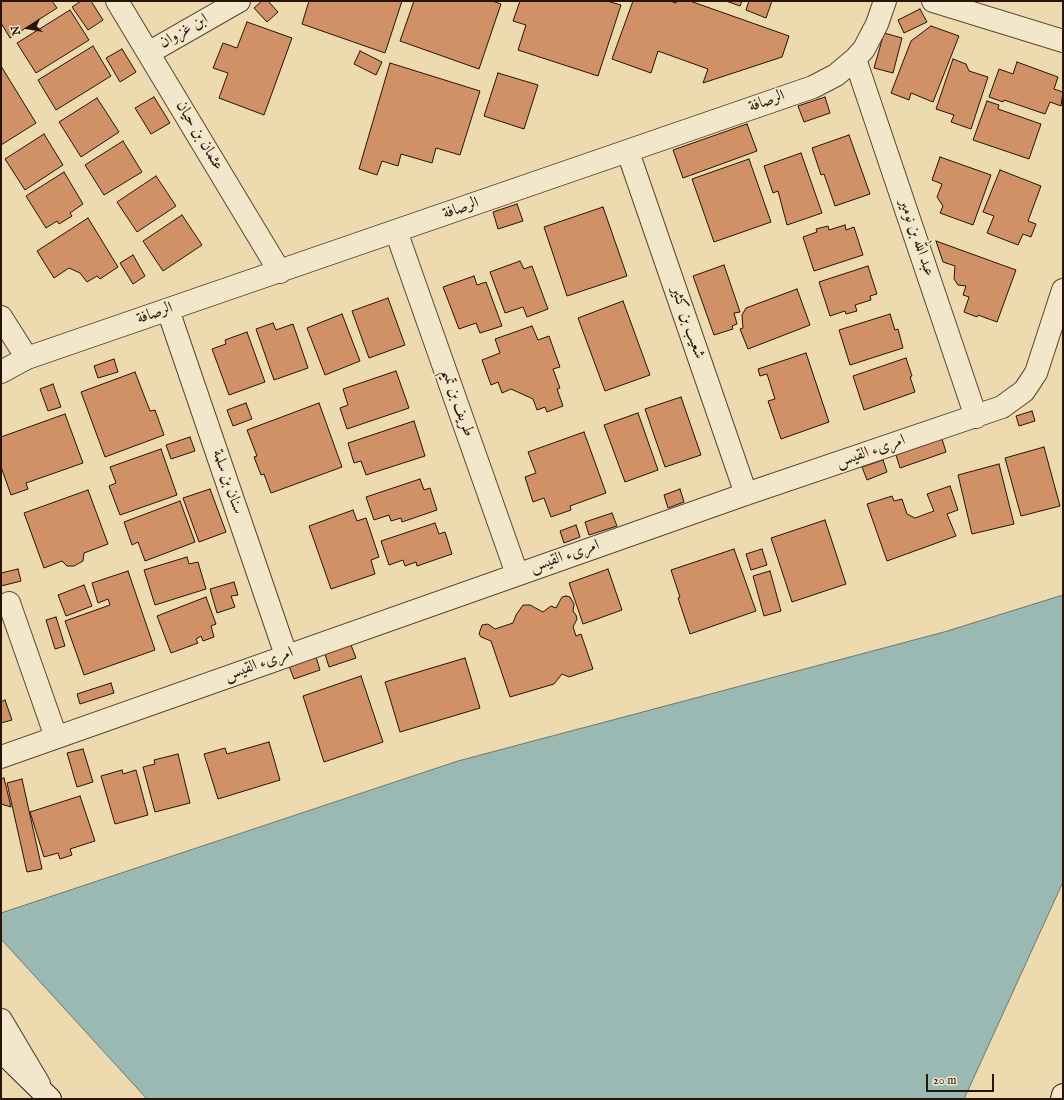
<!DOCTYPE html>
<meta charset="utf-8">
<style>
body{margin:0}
#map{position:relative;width:1064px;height:1100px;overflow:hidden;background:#eddaaf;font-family:"IM FELL English",serif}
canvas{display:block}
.frame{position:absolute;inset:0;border:2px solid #271308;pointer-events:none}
.north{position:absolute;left:8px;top:8px;width:40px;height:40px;-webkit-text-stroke:3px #f3e7cb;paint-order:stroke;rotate:258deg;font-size:11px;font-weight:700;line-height:16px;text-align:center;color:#271308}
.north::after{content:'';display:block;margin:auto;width:14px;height:18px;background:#271308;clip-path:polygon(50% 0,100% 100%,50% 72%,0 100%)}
.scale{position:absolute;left:926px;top:1074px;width:68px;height:18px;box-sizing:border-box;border:2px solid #271308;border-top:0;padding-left:5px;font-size:12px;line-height:14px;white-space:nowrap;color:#271308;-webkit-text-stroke:3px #f3e7cb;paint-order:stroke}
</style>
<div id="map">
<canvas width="1064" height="1100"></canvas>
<div class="frame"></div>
<div class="north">N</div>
<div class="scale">20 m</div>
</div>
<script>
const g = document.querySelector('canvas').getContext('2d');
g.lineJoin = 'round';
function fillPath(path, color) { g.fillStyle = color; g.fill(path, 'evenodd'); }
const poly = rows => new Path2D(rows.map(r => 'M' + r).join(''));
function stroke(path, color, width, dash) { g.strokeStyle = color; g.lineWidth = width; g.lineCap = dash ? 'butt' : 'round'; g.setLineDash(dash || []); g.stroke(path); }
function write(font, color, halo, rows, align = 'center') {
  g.font = font + ' "IM FELL English",Amiri,serif'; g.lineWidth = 3.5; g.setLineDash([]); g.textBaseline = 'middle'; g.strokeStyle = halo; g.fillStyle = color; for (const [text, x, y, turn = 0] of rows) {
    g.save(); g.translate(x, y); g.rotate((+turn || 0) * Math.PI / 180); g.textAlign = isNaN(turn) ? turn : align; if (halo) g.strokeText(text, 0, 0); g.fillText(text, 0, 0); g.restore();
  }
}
const water = poly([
 [1063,595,1063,882,964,1099,147,1099,1,939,1,913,458,761,944,632,1063,595]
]);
fillPath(water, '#9bb9b3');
stroke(water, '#6d776f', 1);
const building = poly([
 [1,1,52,1,57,8,10,38,1,23,1,1],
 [81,1,91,1,103,20,88,30,72,7,81,1],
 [262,1,268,1,278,12,267,22,254,8,262,1],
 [309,1,402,1,385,53,302,24,309,1],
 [414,1,492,1,501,4,479,69,400,41,414,1],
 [520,1,607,1,621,5,598,76,518,50,526,25,513,21,520,1],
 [633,1,670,1,676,3,677,1,690,1,789,36,782,57,703,83,708,69,658,51,651,73,612,59,633,1],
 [726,1,742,1,740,6,726,1],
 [749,1,772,1,766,18,746,10,749,1],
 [920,9,927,22,904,33,898,20,920,9],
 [70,10,89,40,36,73,17,43,70,10],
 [247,22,292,38,264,115,219,98,228,73,213,68,223,43,237,48,247,22],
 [931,26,959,36,933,102,911,93,909,100,891,93,911,41,931,26],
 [884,33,902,38,893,73,874,68,884,33],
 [93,46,111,76,56,110,38,80,93,46],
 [122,49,136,72,120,82,106,58,122,49],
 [360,51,382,62,376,75,354,64,360,51],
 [953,59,966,64,969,71,988,77,971,129,951,122,954,115,936,109,953,59],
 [1017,62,1058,77,1054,89,1063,92,1061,106,1050,102,1045,114,1004,100,1003,102,989,97,999,69,1013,74,1017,62],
 [390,63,480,91,460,155,436,148,432,163,401,154,398,166,382,161,377,175,359,169,390,63],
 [1,66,36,123,1,145,1,66],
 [498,73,538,85,524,129,484,116,498,73],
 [154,97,170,123,151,134,135,108,154,97],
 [825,97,830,113,804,122,798,106,825,97],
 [97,98,119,132,81,157,59,122,97,98],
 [987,101,999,105,998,109,1041,124,1029,159,973,140,987,101],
 [747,124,757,151,683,178,673,150,747,124],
 [44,134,63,165,25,190,5,159,44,134],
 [849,135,870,194,835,206,824,174,821,175,812,148,849,135],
 [123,141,142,172,104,195,85,165,123,141],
 [801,153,822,213,787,225,778,191,773,193,764,166,801,153],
 [940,157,991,175,973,225,940,213,943,206,937,197,942,184,932,180,940,157],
 [749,159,771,222,714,242,692,179,749,159],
 [1000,170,1041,186,1028,221,1036,224,1031,237,1023,234,1018,245,987,233,994,216,983,212,1000,170],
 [64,172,83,204,70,213,72,216,59,224,57,221,46,228,26,196,64,172],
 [156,176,176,206,137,232,117,202,156,176],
 [517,204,523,221,498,229,493,212,517,204],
 [603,207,627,276,567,296,544,227,603,207],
 [182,215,202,245,163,271,143,241,182,215],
 [88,218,118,267,100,279,97,276,87,282,80,273,69,268,54,278,37,251,88,218],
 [845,225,846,230,854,227,863,255,814,271,803,237,817,232,816,229,828,226,829,230,845,225],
 [936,241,1016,270,997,322,978,315,977,317,964,312,969,297,963,295,966,286,958,285,954,279,955,266,943,262,936,241],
 [133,255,145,276,133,284,120,263,133,255],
 [520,261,524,269,532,266,548,309,527,317,523,307,505,313,490,272,520,261],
 [724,265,740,312,734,313,737,324,732,326,733,329,714,335,693,276,724,265],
 [868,266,877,294,870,296,871,300,855,305,857,311,846,314,845,311,830,316,819,282,868,266],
 [474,276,477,285,486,282,502,326,480,333,476,323,459,329,443,287,474,276],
 [797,289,810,325,748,349,740,329,743,328,742,315,746,308,797,289],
 [388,298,405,345,369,358,352,311,388,298],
 [623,301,650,375,605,391,578,318,623,301],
 [342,314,360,361,325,375,307,328,342,314],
 [890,314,895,330,898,329,903,348,850,365,839,330,890,314],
 [273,323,276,330,293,324,308,368,274,380,256,329,273,323],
 [532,326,538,340,549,336,560,367,553,369,560,388,557,389,563,406,547,412,545,407,537,410,533,399,511,389,502,393,498,382,491,385,482,360,500,353,495,339,532,326],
 [247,332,265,382,229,395,212,349,226,344,225,340,247,332],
 [806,353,829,422,781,439,768,401,775,399,767,374,760,376,758,369,806,353],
 [906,358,912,376,910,377,915,392,864,410,853,376,906,358],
 [114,359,118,372,98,378,94,366,114,359],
 [396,371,409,408,347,429,340,408,348,405,343,389,396,371],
 [135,372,150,411,155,410,164,435,105,457,81,392,135,372],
 [53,384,61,407,48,411,40,389,53,384],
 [681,397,701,455,665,467,645,409,681,397],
 [246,403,252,419,233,426,227,410,246,403],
 [319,403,342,467,271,493,264,474,261,475,254,457,257,456,247,430,319,403],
 [1032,411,1035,421,1019,426,1016,416,1032,411],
 [638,413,658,470,625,482,604,425,638,413],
 [65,414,83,463,26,483,28,489,11,495,1,467,1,437,65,414],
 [414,421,425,456,366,475,361,461,354,463,348,443,414,421],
 [584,432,606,493,570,506,571,510,551,517,544,498,533,502,525,477,536,473,528,452,584,432],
 [190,437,195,451,171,459,166,445,190,437],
 [942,439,946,452,900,468,896,455,942,439],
 [1044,447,1060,506,1021,516,1005,458,1044,447],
 [161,449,177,495,120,515,109,486,116,483,110,467,161,449],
 [883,460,887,472,867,480,862,467,883,460],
 [999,464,1014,524,972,534,958,475,999,464],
 [420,479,424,490,430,488,437,510,402,522,401,518,391,521,389,515,374,520,366,497,420,479],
 [950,486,958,510,947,514,956,536,887,561,867,504,892,496,894,501,902,499,907,514,915,518,934,511,927,494,950,486],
 [210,489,226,532,199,542,183,498,210,489],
 [680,489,684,502,668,508,664,495,680,489],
 [88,490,108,544,84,553,83,561,74,566,67,566,62,561,44,568,24,513,88,490],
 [180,501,195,542,145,561,138,542,132,545,124,522,180,501],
 [353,510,357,521,366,518,379,557,371,560,375,574,331,589,309,526,353,510],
 [612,513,617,526,589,535,585,522,612,513],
 [825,520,846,584,792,602,771,538,825,520],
 [435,523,439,534,445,532,452,554,417,566,416,562,405,566,403,560,389,565,381,541,435,523],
 [576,525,580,537,564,543,560,531,576,525],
 [734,549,756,611,690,634,678,598,680,597,671,570,734,549],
 [762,549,767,565,751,570,746,554,762,549],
 [187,557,189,564,198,562,206,589,155,605,144,570,187,557],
 [18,569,21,581,1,586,1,573,18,569],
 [608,569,622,610,583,624,569,583,608,569],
 [128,571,155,650,84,675,65,621,110,605,108,599,98,603,92,583,128,571],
 [770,571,781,611,764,616,753,576,770,571],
 [234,582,238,595,231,596,235,607,217,613,210,589,234,582],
 [84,585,92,606,66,616,58,595,84,585],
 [566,596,570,597,574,604,573,611,576,615,577,619,573,627,576,636,581,634,593,669,569,677,562,674,554,684,510,697,491,641,481,637,479,634,482,625,488,624,495,629,513,623,516,615,523,605,530,605,543,612,551,606,556,608,562,597,566,596],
 [206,597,216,624,211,626,214,637,203,641,201,636,196,639,198,643,171,653,157,616,206,597],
 [56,617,65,646,55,649,46,620,56,617],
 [351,645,356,658,329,667,325,654,351,645],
 [316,657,320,670,294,679,289,666,316,657],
 [465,658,480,708,400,732,385,682,465,658],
 [361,676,383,742,324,762,303,696,361,676],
 [111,683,114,693,80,704,77,694,111,683],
 [5,700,12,720,1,723,1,702,5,700],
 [269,742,280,780,218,799,204,754,225,748,227,754,269,742],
 [83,749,93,782,77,787,67,753,83,749],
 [178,754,190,803,155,812,143,767,155,764,154,760,178,754],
 [122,770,123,774,136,770,148,815,115,824,101,776,122,770],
 [4,778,11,807,1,804,1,779,4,778],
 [22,779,42,869,27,872,7,783,22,779],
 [80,796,95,841,70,849,72,855,60,859,58,853,44,857,30,812,80,796]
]);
fillPath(building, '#cf9165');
stroke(building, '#271308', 1);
const street = poly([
 [117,1,280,272],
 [933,1,1063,41],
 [150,52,239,1],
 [855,59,976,417],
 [628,152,746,494],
 [396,231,517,574],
 [168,310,286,655],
 [1,317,27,358],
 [1,372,27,358,813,87,836,75,855,59,864,49,877,24,885,1],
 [9,603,56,737],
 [1,757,746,494,1002,407,1024,391,1036,373,1063,290],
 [1,1020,39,1084]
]);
const secondary = poly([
 [1,1051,50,1099],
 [1062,1099,1063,1095]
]);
stroke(street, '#584532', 24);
stroke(secondary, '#271308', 24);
stroke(street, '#f3e7cb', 22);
stroke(secondary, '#f3e7cb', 22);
write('16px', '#271308', '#f3e7cb', [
 ["ابن غزوان",184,32,-30],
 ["الرصافة",767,102,-19],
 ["عثمان بن حيان",199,136,59],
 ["الرصافة",461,209,-19],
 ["عبد الله بن نومير",916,238,71],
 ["الرصافة",155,314,-19],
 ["شعيب بن كثير",687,323,71],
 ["طريف بن تميم",457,403,71],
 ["امرىء القيس",871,452,-19],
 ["سنان بن سلمة",227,482,71],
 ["امرىء القيس",565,557,-19],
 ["امرىء القيس",259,665,-20]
]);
</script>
